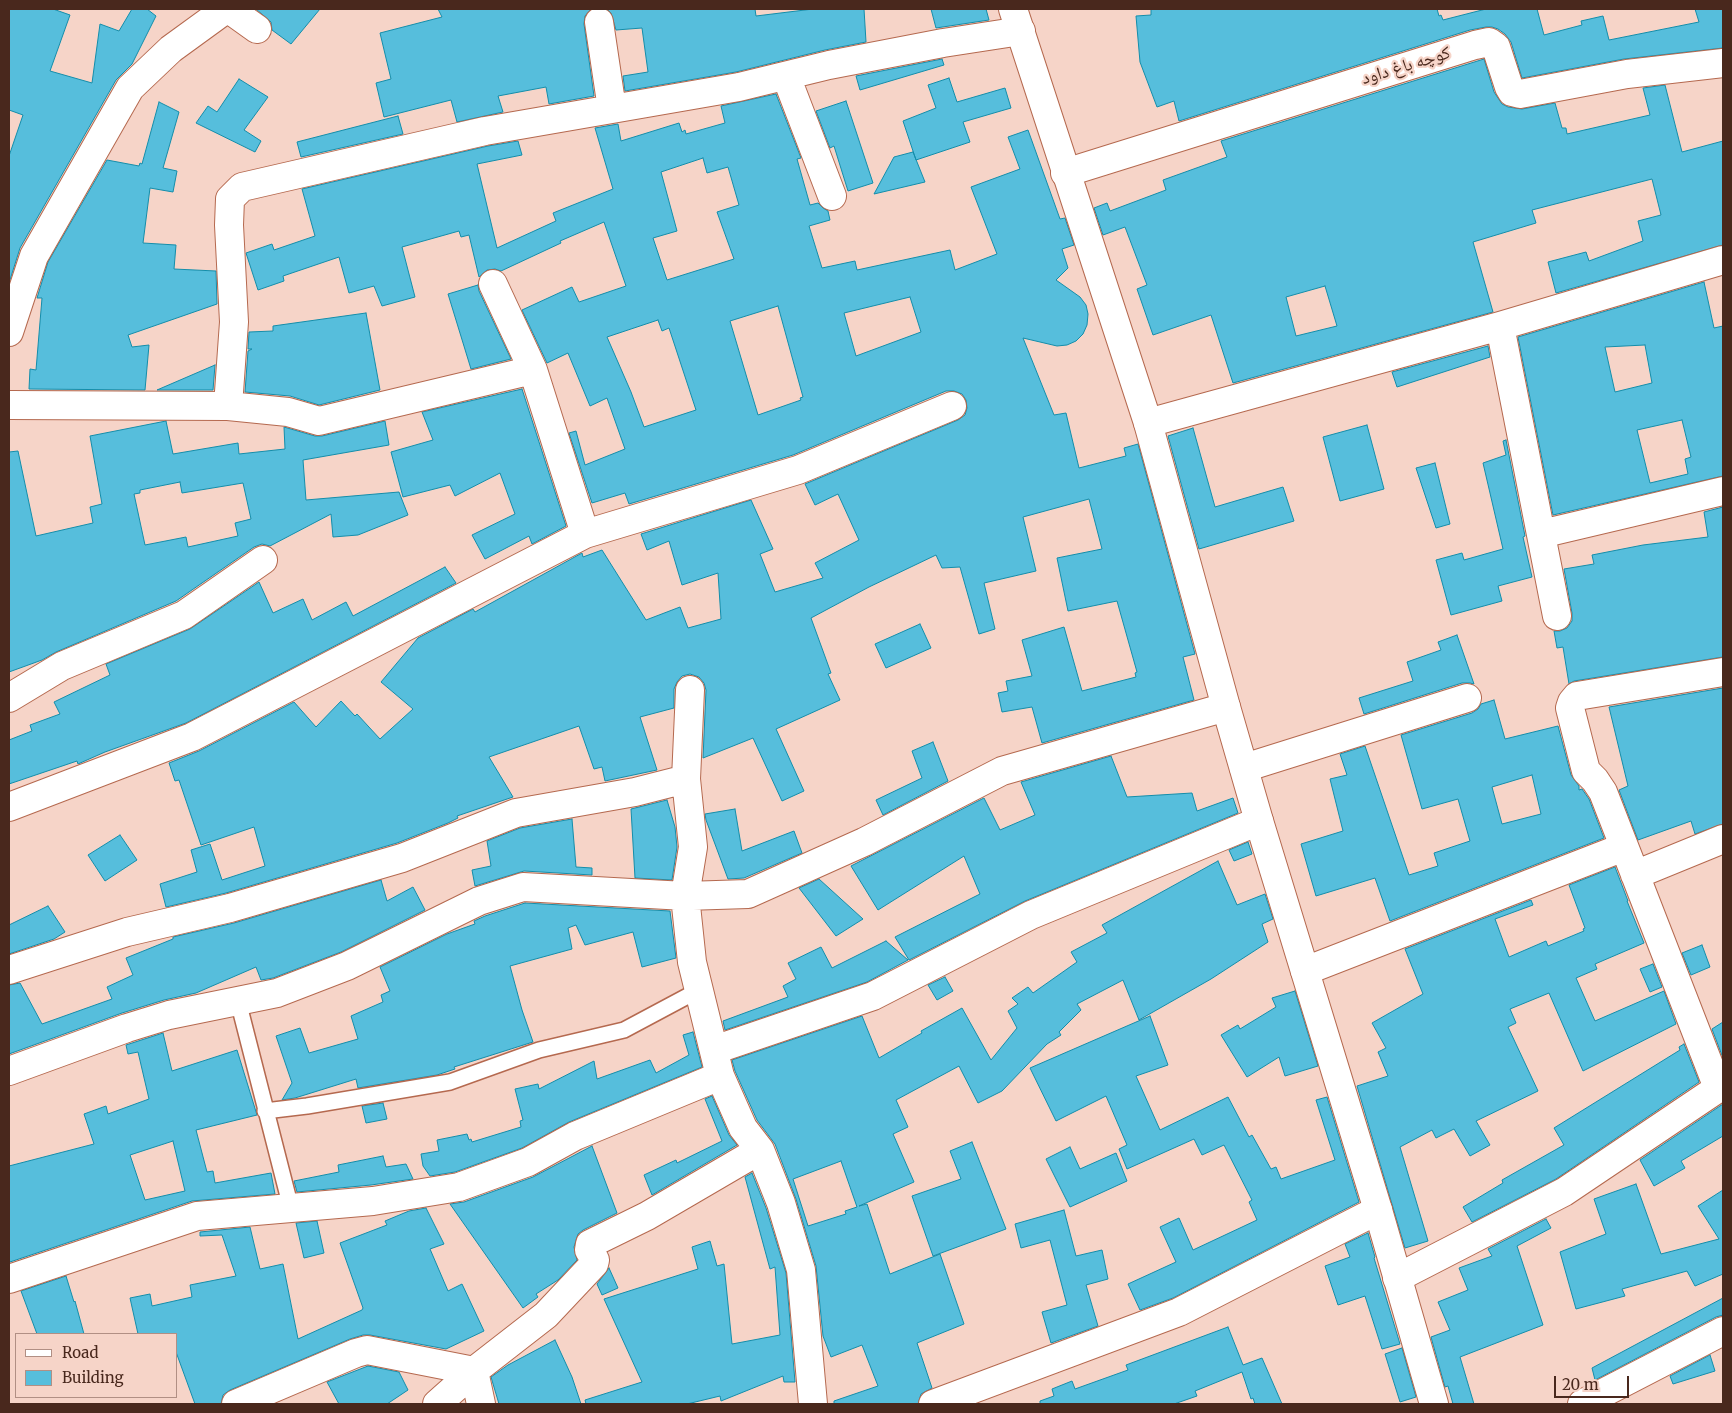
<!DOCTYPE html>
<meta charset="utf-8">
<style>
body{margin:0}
#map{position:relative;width:1732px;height:1413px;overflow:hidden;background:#f6d4c8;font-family:Merriweather,serif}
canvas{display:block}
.frame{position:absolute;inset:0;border:10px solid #49281d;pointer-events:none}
.legend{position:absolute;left:15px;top:1333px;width:162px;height:65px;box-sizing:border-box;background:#f6d4c8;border:1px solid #b18f84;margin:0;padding:6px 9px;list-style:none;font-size:15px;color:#49281d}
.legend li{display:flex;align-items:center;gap:10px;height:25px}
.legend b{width:25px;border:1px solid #b18f84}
.scale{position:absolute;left:1554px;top:1376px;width:75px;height:22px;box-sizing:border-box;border:2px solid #49281d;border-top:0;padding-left:6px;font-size:15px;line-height:18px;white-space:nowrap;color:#49281d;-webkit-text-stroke:4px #f6d4c8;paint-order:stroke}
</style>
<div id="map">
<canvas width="1732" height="1413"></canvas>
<div class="frame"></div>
<ul class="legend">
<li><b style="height:6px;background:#fff"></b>Road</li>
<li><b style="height:14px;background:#56bedc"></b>Building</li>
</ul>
<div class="scale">20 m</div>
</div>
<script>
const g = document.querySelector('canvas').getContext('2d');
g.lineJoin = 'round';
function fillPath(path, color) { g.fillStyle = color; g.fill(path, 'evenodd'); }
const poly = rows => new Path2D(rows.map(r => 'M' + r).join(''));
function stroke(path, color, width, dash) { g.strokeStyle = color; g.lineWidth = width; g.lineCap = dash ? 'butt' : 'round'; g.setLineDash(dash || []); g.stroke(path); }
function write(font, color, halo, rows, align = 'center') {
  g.font = font + ' Merriweather,"Noto Naskh Arabic",serif'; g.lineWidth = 4.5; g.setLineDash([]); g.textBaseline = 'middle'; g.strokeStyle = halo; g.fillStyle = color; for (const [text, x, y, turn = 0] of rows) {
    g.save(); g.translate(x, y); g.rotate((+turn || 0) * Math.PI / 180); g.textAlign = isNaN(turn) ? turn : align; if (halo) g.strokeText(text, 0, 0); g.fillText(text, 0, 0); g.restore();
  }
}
const building = poly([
 [9,9,53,9,70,15,50,71,92,83,100,24,119,31,132,9,147,9,156,16,132,64,116,80,20,248,9,283,9,156,23,115,9,110,9,9],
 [256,9,320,9,291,44,272,30,271,22,256,9],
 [438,9,591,9,585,16,584,24,594,96,549,104,546,87,498,96,503,112,457,122,451,100,384,117,376,83,391,79,380,33,442,17,438,9],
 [607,9,755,9,756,16,813,9,864,9,866,42,825,50,736,72,625,91,623,76,648,72,642,28,616,30,611,13,607,9],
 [931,9,986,9,989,20,936,28,931,9],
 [1151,9,1437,9,1439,16,1441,15,1443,20,1486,9,1537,9,1544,35,1582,25,1581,21,1603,16,1609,40,1699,22,1695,9,1723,9,1723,48,1624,59,1522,78,1511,42,1505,34,1498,29,1492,27,1486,27,1470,30,1179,121,1174,101,1157,107,1140,62,1136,16,1151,15,1151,9],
 [942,59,944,65,860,90,856,76,942,59],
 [1484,59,1494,92,1502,104,1508,107,1522,109,1555,103,1562,128,1566,128,1567,134,1650,115,1643,88,1665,85,1682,152,1723,141,1723,245,1556,293,1548,262,1586,252,1589,261,1643,241,1638,221,1661,215,1652,179,1532,210,1536,223,1473,242,1493,312,1233,383,1211,315,1153,335,1137,289,1147,285,1125,227,1103,235,1094,208,1107,203,1110,211,1166,190,1163,180,1227,157,1221,141,1484,59],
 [1325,286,1337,326,1296,336,1286,297,1325,286],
 [949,78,957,102,1005,88,1011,108,963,122,970,142,916,160,903,121,936,108,928,85,949,78],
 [239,79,268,97,244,130,261,141,255,152,196,123,208,106,217,112,239,79],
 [776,94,801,158,797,159,810,205,818,203,823,208,828,211,830,220,809,226,822,268,855,261,857,270,950,250,955,270,997,254,971,187,1020,169,1008,137,1028,130,1060,219,1065,218,1074,245,1062,249,1068,268,1056,280,1080,297,1086,305,1088,314,1087,325,1083,334,1076,341,1067,345,1057,346,1023,338,1054,415,1066,413,1079,468,1126,456,1124,448,1138,444,1195,654,1183,657,1194,700,1042,743,1032,707,1002,712,998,693,1008,691,1006,681,1032,676,1022,640,1064,627,1082,691,1136,677,1135,673,1137,672,1117,601,1068,611,1057,558,1102,549,1089,499,1023,517,1036,571,984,583,995,629,979,634,960,567,942,568,936,555,869,587,811,618,831,673,828,674,840,700,776,729,804,791,782,801,753,738,703,758,706,690,704,683,699,677,690,674,682,676,677,682,674,689,674,708,640,717,657,770,605,781,602,767,594,769,579,726,489,757,513,797,457,816,458,818,448,823,397,843,226,893,166,907,160,884,197,872,191,850,210,844,222,880,265,866,254,827,201,845,179,780,175,781,169,763,199,751,294,702,316,727,341,701,355,716,357,714,380,739,413,709,381,682,418,638,473,609,475,612,582,553,583,557,602,550,646,620,680,607,688,628,721,619,718,573,682,585,669,541,647,550,641,534,751,500,773,549,760,554,775,592,823,578,815,563,859,540,838,494,815,505,805,484,958,420,965,415,967,408,966,400,962,394,954,391,946,391,793,455,629,504,625,493,592,503,569,433,576,431,585,465,625,449,607,398,590,406,568,353,547,363,522,310,572,287,579,302,626,286,604,222,560,241,561,243,501,271,495,269,487,270,479,277,469,235,461,237,459,231,402,247,415,297,382,306,374,286,349,293,339,257,283,276,284,281,258,290,246,253,272,244,274,250,315,236,302,189,488,146,518,141,522,155,477,164,497,248,556,221,553,213,613,189,595,128,618,124,621,141,679,123,682,132,685,130,686,134,725,123,721,106,776,94],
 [703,158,707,173,728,167,739,205,717,212,734,259,667,280,653,238,677,231,661,172,703,158],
 [910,297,921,332,856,356,844,313,910,297],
 [778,306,803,397,800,398,801,400,758,415,730,321,778,306],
 [658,320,662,331,669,328,696,410,644,427,631,392,607,337,658,320],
 [846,101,873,183,848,191,834,146,830,148,816,111,846,101],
 [159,102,179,112,163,168,177,171,173,192,150,188,143,243,176,245,174,269,216,271,217,304,128,335,132,347,149,345,145,390,29,389,30,369,36,370,42,298,37,298,48,262,107,160,139,166,140,163,142,164,159,102],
 [398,116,403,134,301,157,297,142,398,116],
 [913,152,925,182,874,194,894,157,913,152],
 [1704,282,1714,328,1723,326,1723,476,1553,515,1518,337,1704,282],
 [1645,345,1652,383,1615,392,1605,347,1645,345],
 [1682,420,1691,457,1685,459,1688,474,1650,483,1637,430,1682,420],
 [478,285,479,291,511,359,471,369,448,294,478,285],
 [366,313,380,390,319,405,290,396,245,392,248,351,252,349,248,349,249,332,273,331,273,326,366,313],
 [1488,346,1490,357,1397,387,1392,372,1488,346],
 [215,365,213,390,157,390,215,365],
 [522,389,566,526,532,544,529,536,485,559,472,535,515,514,500,473,455,496,450,485,403,497,391,452,433,440,422,412,522,389],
 [166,421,173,454,238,443,239,454,285,449,284,427,315,436,322,436,385,421,389,445,303,460,306,500,399,492,408,515,358,535,333,537,331,514,270,546,262,544,254,547,176,601,56,652,42,660,9,672,9,452,18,451,36,536,93,523,90,507,102,504,90,436,166,421],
 [180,482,182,493,243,483,251,519,235,523,238,536,188,547,186,537,145,545,134,494,140,493,140,490,180,482],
 [1367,425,1384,489,1340,501,1323,437,1367,425],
 [1193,428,1215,507,1283,487,1294,521,1199,549,1168,436,1193,428],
 [1506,440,1525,536,1523,537,1532,577,1498,586,1502,601,1451,615,1436,560,1462,553,1464,560,1503,549,1483,463,1506,455,1503,441,1506,440],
 [1435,463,1450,524,1436,528,1416,468,1435,463],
 [1723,507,1723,657,1574,681,1569,684,1563,647,1557,648,1554,631,1560,631,1567,628,1572,621,1572,613,1564,569,1594,564,1592,555,1643,545,1708,537,1704,512,1723,507],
 [445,567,456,583,186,723,105,752,78,764,77,761,9,784,9,740,32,731,30,725,60,714,54,702,110,675,106,664,190,629,259,582,273,613,303,599,312,620,346,602,353,616,445,567],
 [920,624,931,648,886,668,875,644,920,624],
 [1457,635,1474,684,1470,683,1462,683,1364,714,1359,698,1413,681,1407,662,1441,650,1438,642,1457,635],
 [1723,688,1723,824,1695,834,1691,821,1638,840,1619,790,1628,786,1609,707,1723,688],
 [1494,700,1505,739,1558,726,1571,775,1579,786,1579,790,1582,789,1589,799,1604,838,1390,921,1375,878,1316,896,1301,844,1343,831,1330,779,1347,775,1340,754,1365,746,1409,875,1438,866,1434,853,1470,841,1458,799,1422,809,1401,735,1472,713,1478,709,1481,704,1494,700],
 [1532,775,1541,814,1502,824,1492,787,1532,775],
 [933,742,948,781,883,815,876,800,922,778,912,751,933,742],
 [1111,756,1127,797,1192,793,1197,811,1233,798,1238,813,1025,901,909,960,895,937,980,894,964,856,878,910,851,866,984,798,1000,830,1035,815,1021,782,1111,756],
 [667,800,675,827,677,847,672,880,635,878,631,809,667,800],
 [735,809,742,851,794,831,802,853,744,878,728,879,706,820,705,814,735,809],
 [572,819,576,867,592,868,592,875,524,871,475,886,472,870,491,866,487,841,520,828,572,819],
 [120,835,137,860,105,881,88,855,120,835],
 [1248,842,1252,854,1234,861,1229,850,1248,842],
 [1218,861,1237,905,1265,894,1273,919,1262,924,1268,942,1211,979,1139,1020,1123,980,1077,1004,1081,1010,1059,1032,1061,1035,1047,1044,1002,1091,978,1103,959,1066,896,1100,908,1127,893,1134,914,1182,859,1206,867,1204,890,1274,940,1254,964,1324,917,1343,932,1388,921,1394,918,1404,834,1404,834,1401,878,1386,862,1345,831,1357,823,1336,816,1266,796,1199,775,1144,757,1120,735,1071,732,1060,862,1016,879,1058,922,1033,921,1031,962,1008,991,1060,1017,1028,1008,1011,1018,1004,1012,998,1028,987,1033,993,1077,962,1071,952,1107,933,1102,925,1218,861],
 [841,1161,857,1207,845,1211,846,1214,808,1226,793,1179,841,1161],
 [1615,867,1628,901,1627,901,1644,943,1595,964,1597,969,1576,978,1595,1021,1664,991,1676,1024,1583,1071,1549,993,1510,1009,1516,1023,1508,1027,1538,1091,1476,1121,1490,1145,1470,1156,1454,1129,1436,1138,1432,1130,1400,1147,1428,1241,1405,1248,1357,1086,1388,1076,1378,1052,1386,1048,1372,1023,1423,994,1405,949,1531,900,1533,905,1495,919,1509,957,1546,941,1548,946,1584,931,1583,929,1585,928,1569,885,1615,867],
 [819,879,863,919,836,936,799,888,819,879],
 [381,880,387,901,413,887,425,910,341,952,273,978,261,980,256,967,196,993,164,1000,122,1013,9,1054,9,985,20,983,42,1024,112,999,107,987,133,975,126,958,173,939,173,937,234,923,381,880],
 [525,903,670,911,676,958,642,967,633,932,585,945,576,925,568,928,572,949,510,966,522,1010,533,1042,454,1067,455,1069,437,1075,358,1088,356,1079,295,1098,282,1100,292,1083,276,1036,300,1028,309,1053,358,1039,351,1016,383,1002,381,995,390,991,380,967,447,934,475,924,474,921,485,916,525,903],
 [48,906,65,932,54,939,9,954,9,925,48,906],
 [886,941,908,960,867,982,725,1030,723,1021,788,997,783,986,796,979,788,963,821,947,832,968,886,941],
 [1702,945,1710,967,1691,975,1682,953,1702,945],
 [1653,964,1662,987,1650,992,1640,969,1653,964],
 [945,977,953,991,937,1000,928,985,945,977],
 [1295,991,1318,1066,1285,1076,1279,1057,1247,1077,1221,1035,1238,1025,1240,1029,1276,1007,1272,998,1295,991],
 [1150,1016,1168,1065,1136,1076,1160,1130,1228,1097,1249,1137,1252,1135,1271,1169,1276,1167,1281,1179,1335,1160,1316,1100,1327,1097,1359,1202,1173,1298,1140,1310,1128,1284,1176,1262,1160,1227,1179,1218,1193,1250,1257,1220,1249,1202,1252,1200,1224,1145,1202,1155,1194,1139,1127,1169,1119,1149,1127,1145,1106,1096,1056,1121,1030,1068,1150,1016],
 [1723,1022,1723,1058,1712,1029,1723,1022],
 [693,1032,702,1067,569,1122,522,1148,455,1172,430,1176,423,1166,421,1154,439,1151,437,1140,467,1134,469,1140,471,1139,472,1142,521,1127,520,1121,523,1120,515,1089,538,1084,539,1089,594,1061,597,1079,650,1060,656,1073,689,1055,683,1035,693,1032],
 [163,1033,172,1071,237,1050,257,1115,196,1130,207,1172,213,1171,215,1183,271,1173,275,1194,192,1201,10,1262,9,1259,9,1166,94,1144,84,1114,106,1106,108,1114,149,1099,138,1052,128,1054,126,1045,163,1033],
 [173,1141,185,1191,145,1200,130,1155,173,1141],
 [1684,1044,1699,1082,1556,1179,1472,1222,1463,1207,1503,1183,1502,1180,1564,1145,1554,1128,1680,1050,1679,1047,1684,1044],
 [712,1096,729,1135,737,1145,652,1195,644,1175,676,1160,677,1163,722,1141,705,1099,712,1096],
 [383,1103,387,1119,366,1123,362,1106,383,1103],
 [1723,1104,1723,1136,1681,1161,1685,1168,1654,1186,1640,1160,1723,1104],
 [972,1142,1006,1229,933,1256,912,1196,961,1179,950,1151,972,1142],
 [592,1146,617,1213,583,1230,578,1234,574,1247,577,1260,558,1280,536,1294,538,1297,523,1308,450,1204,464,1202,533,1177,592,1146],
 [1070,1147,1080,1169,1116,1153,1127,1181,1070,1207,1046,1159,1070,1147],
 [383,1156,386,1167,406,1164,413,1179,371,1185,297,1192,294,1181,339,1172,338,1165,383,1156],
 [752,1173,766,1208,786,1273,795,1382,784,1382,783,1376,721,1401,720,1396,687,1404,586,1404,585,1400,642,1382,604,1299,698,1269,692,1247,710,1241,717,1266,724,1264,732,1344,780,1335,775,1267,770,1269,745,1177,752,1173],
 [1636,1184,1661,1254,1719,1239,1698,1206,1723,1190,1723,1274,1695,1286,1687,1271,1622,1289,1625,1296,1576,1309,1560,1252,1606,1234,1594,1199,1636,1184],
 [426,1208,444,1244,430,1249,448,1291,462,1284,484,1331,446,1349,370,1335,363,1335,350,1339,230,1390,223,1395,221,1404,195,1404,176,1352,176,1334,138,1334,130,1298,150,1294,152,1306,192,1297,190,1285,236,1276,222,1235,200,1236,200,1232,250,1227,260,1269,283,1264,298,1339,362,1310,363,1308,340,1243,387,1225,385,1221,409,1211,426,1208],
 [1064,1210,1076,1256,1102,1250,1108,1279,1086,1285,1098,1326,1051,1343,1042,1312,1067,1305,1050,1240,1021,1248,1015,1224,1064,1210],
 [1546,1219,1551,1228,1517,1246,1543,1325,1460,1357,1474,1404,1453,1404,1448,1386,1445,1387,1431,1337,1450,1330,1438,1302,1468,1290,1459,1268,1492,1256,1488,1249,1546,1219],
 [317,1221,324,1253,304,1258,296,1223,317,1221],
 [1368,1233,1375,1257,1374,1258,1400,1344,1382,1349,1365,1296,1338,1305,1325,1266,1350,1257,1345,1244,1368,1233],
 [609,1268,618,1288,602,1295,597,1284,609,1268],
 [66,1276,74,1302,75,1301,84,1334,37,1334,21,1291,66,1276],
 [1723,1298,1723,1315,1716,1317,1595,1380,1592,1368,1723,1298],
 [1228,1327,1243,1365,1262,1358,1282,1404,1255,1404,1253,1398,1251,1399,1242,1372,1195,1391,1197,1396,1174,1404,1040,1404,1040,1401,1054,1396,1052,1389,1072,1381,1075,1389,1128,1370,1126,1365,1228,1327],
 [555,1340,572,1377,581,1404,499,1404,491,1377,508,1365,555,1340],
 [1402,1348,1416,1397,1400,1402,1385,1354,1402,1348],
 [1710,1355,1715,1371,1673,1384,1670,1376,1710,1355],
 [368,1366,399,1372,408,1390,387,1404,339,1404,327,1382,368,1366]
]);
fillPath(building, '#56bedc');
stroke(building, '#138daa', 1);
const service = poly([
 [238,1001,291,1208],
 [265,1111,307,1106,450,1082,539,1050,624,1030,699,990]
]);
const minor = poly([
 [229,9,257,29],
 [599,22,612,109],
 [786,76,832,196],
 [1065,173,1475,45,1489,42,1496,47,1509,87,1512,92,1520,94,1627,74,1723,63],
 [493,284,533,370,585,534],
 [1500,326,1557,616],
 [9,332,34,256,130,88,171,49,226,9],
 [9,405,228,406,288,412,319,421,533,370],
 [228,406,234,322,229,225,230,199,242,187,485,131,739,87,829,65,943,43,1021,31],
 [1148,423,1500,326,1723,260],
 [1541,534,1723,491],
 [690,690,686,779,693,847,685,896,692,962,720,1076,743,1128,760,1150,781,1203,801,1270,813,1404],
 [9,698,62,666,184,615,263,560],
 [1244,768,1467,698],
 [9,807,192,737,585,534,798,470,952,406],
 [1635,875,1723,839],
 [9,970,127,932,230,908,402,858,516,813,635,792,686,779],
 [1305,971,1624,847],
 [714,1050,873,996,1031,915,1259,821],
 [9,1071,127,1028,169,1015,277,993,347,966,479,901,523,887,685,896,748,894,864,842,1002,771,1226,707],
 [1718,1088,1603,792,1595,780,1586,771,1570,708,1572,702,1577,696,1723,672],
 [1397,1278,1564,1192,1723,1085],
 [9,1279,197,1216,373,1201,459,1187,528,1162,575,1136,720,1076],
 [474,1371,481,1404],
 [236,1404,356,1353,367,1350,474,1371],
 [437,1404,474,1371,546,1315,594,1264,595,1260,589,1250,590,1244,647,1216,760,1150],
 [933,1404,1179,1312,1378,1210],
 [1582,1404,1723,1331]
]);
const tertiary = poly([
 [1013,9,1148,423,1226,707,1259,821,1378,1210,1434,1404]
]);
stroke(service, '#b5694f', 18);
stroke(minor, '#b5694f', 30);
stroke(tertiary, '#b5694f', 30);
stroke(service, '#fff', 15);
stroke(minor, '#fff', 28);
stroke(tertiary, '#fff', 28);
write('18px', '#49281d', '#f6d4c8', [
 ["کوچه باغ داود",1406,66,-17]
]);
</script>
